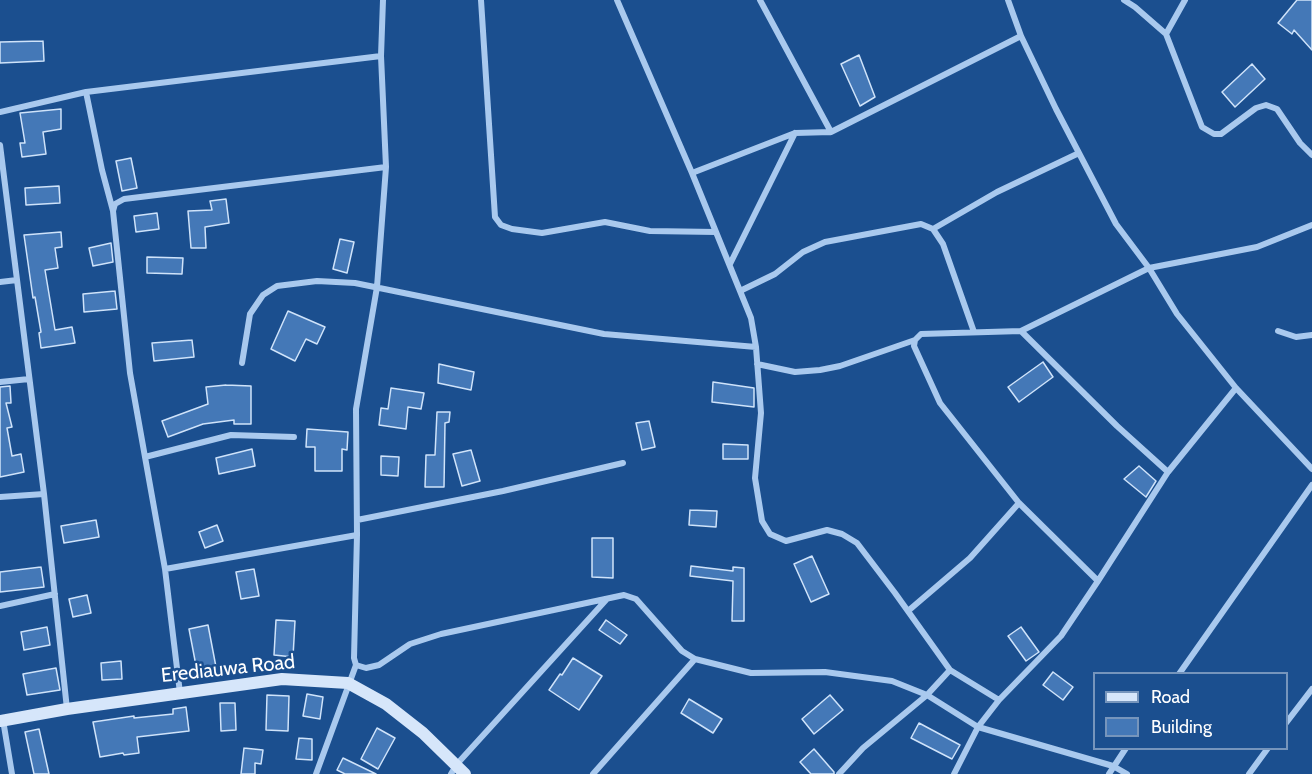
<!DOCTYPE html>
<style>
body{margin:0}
#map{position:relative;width:1312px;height:774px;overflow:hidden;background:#1b4f8f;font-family:Cabin,sans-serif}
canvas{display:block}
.legend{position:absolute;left:1093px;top:672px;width:195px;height:78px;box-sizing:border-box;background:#1b4f8f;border:2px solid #7695bc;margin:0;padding:8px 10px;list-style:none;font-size:18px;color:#fff}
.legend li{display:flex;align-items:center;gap:12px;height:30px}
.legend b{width:30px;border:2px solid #7695bc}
</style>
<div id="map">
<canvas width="1312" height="774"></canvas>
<ul class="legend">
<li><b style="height:8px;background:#d6e6fa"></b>Road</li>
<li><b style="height:16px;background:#4478b7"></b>Building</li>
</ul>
</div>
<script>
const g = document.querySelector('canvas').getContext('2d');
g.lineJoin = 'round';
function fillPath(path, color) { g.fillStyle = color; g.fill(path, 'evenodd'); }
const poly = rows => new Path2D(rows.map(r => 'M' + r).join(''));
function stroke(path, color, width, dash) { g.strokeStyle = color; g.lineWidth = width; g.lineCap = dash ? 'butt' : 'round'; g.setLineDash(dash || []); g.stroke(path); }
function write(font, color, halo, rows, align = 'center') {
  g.font = font + ' Cabin,sans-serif'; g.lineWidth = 5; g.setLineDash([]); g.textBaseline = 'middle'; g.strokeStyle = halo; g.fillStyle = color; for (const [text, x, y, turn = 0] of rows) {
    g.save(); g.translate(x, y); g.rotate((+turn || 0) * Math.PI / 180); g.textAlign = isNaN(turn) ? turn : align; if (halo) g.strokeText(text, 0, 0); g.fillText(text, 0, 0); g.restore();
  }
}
const building = poly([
 [1297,0,1312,0,1312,50,1294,30,1292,34,1278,23,1297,0],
 [43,41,44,61,0,63,0,42,43,41],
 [859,55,875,97,860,106,841,64,859,55],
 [1252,64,1265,79,1235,107,1222,92,1252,64],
 [61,109,61,129,43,132,46,154,22,157,20,143,25,143,20,113,61,109],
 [131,158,137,188,122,191,116,161,131,158],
 [59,186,60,203,26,205,25,188,59,186],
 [226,199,229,223,205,227,206,248,191,248,188,211,212,210,210,201,226,199],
 [157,213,159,229,136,232,134,216,157,213],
 [61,232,62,247,55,248,58,268,45,270,55,330,72,327,75,343,41,348,39,333,41,332,35,297,33,298,24,235,61,232],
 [340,239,354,242,347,273,333,269,340,239],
 [111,243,113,262,93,266,89,248,111,243],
 [147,257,183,258,182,274,147,273,147,257],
 [115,291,117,309,84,312,83,294,115,291],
 [288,311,325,327,317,344,306,339,295,361,271,349,288,311],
 [192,340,194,357,154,361,152,343,192,340],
 [1043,362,1053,377,1019,402,1008,387,1043,362],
 [439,364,474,372,471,390,438,383,439,364],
 [713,382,754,388,754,407,712,402,713,382],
 [226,385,251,386,251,424,234,424,234,420,203,424,168,437,162,421,208,404,206,387,226,385],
 [10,386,11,403,6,403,12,427,7,428,12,456,21,454,24,472,0,477,0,387,10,386],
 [391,388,424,393,421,409,408,407,406,429,379,425,381,408,388,409,391,388],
 [437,412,450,412,449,422,445,423,444,487,425,487,426,455,435,455,437,412],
 [649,421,655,447,642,450,636,423,649,421],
 [307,429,348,432,347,450,342,449,342,471,315,471,315,447,306,447,307,429],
 [723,444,748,445,748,459,723,459,723,444],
 [252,449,255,466,219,474,216,458,252,449],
 [471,450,480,481,462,486,453,454,471,450],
 [381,456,399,457,398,476,381,475,381,456],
 [1139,466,1156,481,1146,497,1124,479,1139,466],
 [690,510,717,511,716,527,689,525,690,510],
 [96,520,99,537,64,543,61,526,96,520],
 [217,525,223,541,205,548,199,532,217,525],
 [592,538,613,538,613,578,592,577,592,538],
 [812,556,829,594,811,602,794,564,812,556],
 [691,566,733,571,733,567,744,568,744,621,732,621,733,581,690,576,691,566],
 [41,567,44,587,0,592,0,572,41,567],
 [254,569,259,596,241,599,236,572,254,569],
 [87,595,91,613,73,617,69,599,87,595],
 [276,620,295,621,293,657,274,655,276,620],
 [606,620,627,635,620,644,599,630,606,620],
 [208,625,216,667,197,671,189,629,208,625],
 [47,627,50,645,24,650,21,632,47,627],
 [1021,627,1039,652,1026,661,1008,636,1021,627],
 [573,658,602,676,579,710,549,690,560,674,562,675,573,658],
 [121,661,122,679,102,680,101,663,121,661],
 [56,668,60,690,27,695,23,674,56,668],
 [1053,672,1073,687,1063,700,1043,685,1053,672],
 [307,694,323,697,320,719,303,716,307,694],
 [267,695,289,696,288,731,266,730,267,695],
 [830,695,843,710,814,734,802,719,830,695],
 [689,699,722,719,713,733,681,713,689,699],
 [220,703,235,703,236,730,221,731,220,703],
 [186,707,189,731,137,737,139,753,124,755,123,753,100,757,93,722,134,716,134,718,173,714,173,709,186,707],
 [919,723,960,745,952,759,911,738,919,723],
 [377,728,395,738,378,769,361,759,377,728],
 [39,729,49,774,34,774,25,732,39,729],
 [299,738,312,739,312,760,296,759,299,738],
 [244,748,263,750,261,764,255,763,255,774,241,774,244,748],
 [814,749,834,772,834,774,811,774,800,762,814,749],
 [343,758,376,774,345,774,337,770,343,758]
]);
fillPath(building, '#4478b7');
stroke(building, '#cfe3fa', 1.5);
stroke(poly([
 [481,0,495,217,501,225,512,229,542,233,605,222,650,231,716,232],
 [617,0,692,173,751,318,756,347,761,413,755,478,762,521,770,534,786,541,827,530,842,534,857,543,895,593,950,670,999,700],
 [760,0,831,132],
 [1008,0,1021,36,1056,109,1116,224,1149,268,1177,314,1236,388,1312,469],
 [1124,0,1135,7,1166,34,1202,127,1214,134,1221,134,1256,108,1266,105,1277,109,1300,143,1312,155],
 [1166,34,1185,0],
 [86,92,102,170,113,211],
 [0,112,86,92,381,56],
 [0,145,44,494,67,709],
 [692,173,795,133,831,132,1021,36],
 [933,229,997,192,1079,153],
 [730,264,795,133],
 [0,282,17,280],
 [740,291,775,274,803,252,825,242,921,224,933,229,943,244,974,332],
 [1021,331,1117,426,1168,472],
 [1278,331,1296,337,1312,335],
 [915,340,914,346,940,403,1019,503,1098,581],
 [242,363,250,314,263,295,277,286,317,281,355,283,604,334,756,347],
 [757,364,795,372,820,370,840,366,915,340,921,334,1021,331,1149,268,1257,247,1312,225],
 [0,382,29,379],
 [145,457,231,435,294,437],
 [0,497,44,494],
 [357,520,503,491,623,463],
 [165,569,357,535],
 [0,606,55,594],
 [908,611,970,558,1019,503],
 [356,665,366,668,379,665,410,644,441,634,624,595,636,599,682,651,695,659,751,673,825,672,892,681,927,695,978,727,1113,766,1127,774],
 [1179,674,1312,485],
 [180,693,165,569,130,373,113,211,115,204,124,199,386,167],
 [3,720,12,774],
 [1286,723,1312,689],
 [316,774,356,665,354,658,357,535,356,409,377,287,386,167,381,56,383,0],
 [451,774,457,764,606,600],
 [593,774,695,659],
 [839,774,863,748,927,695,950,670],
 [954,774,978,727,999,700,1061,636,1098,581,1168,472,1236,388],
 [1109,774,1126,748],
 [1249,774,1268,748]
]), '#a9c9ee', 6);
stroke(poly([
 [0,721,67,709,282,679,348,683,386,704,423,733,465,774]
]), '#d6e6fa', 12);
write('20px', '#fff', '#1b4f8f', [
 ["Erediauwa Road",228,669,-6]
]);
</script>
